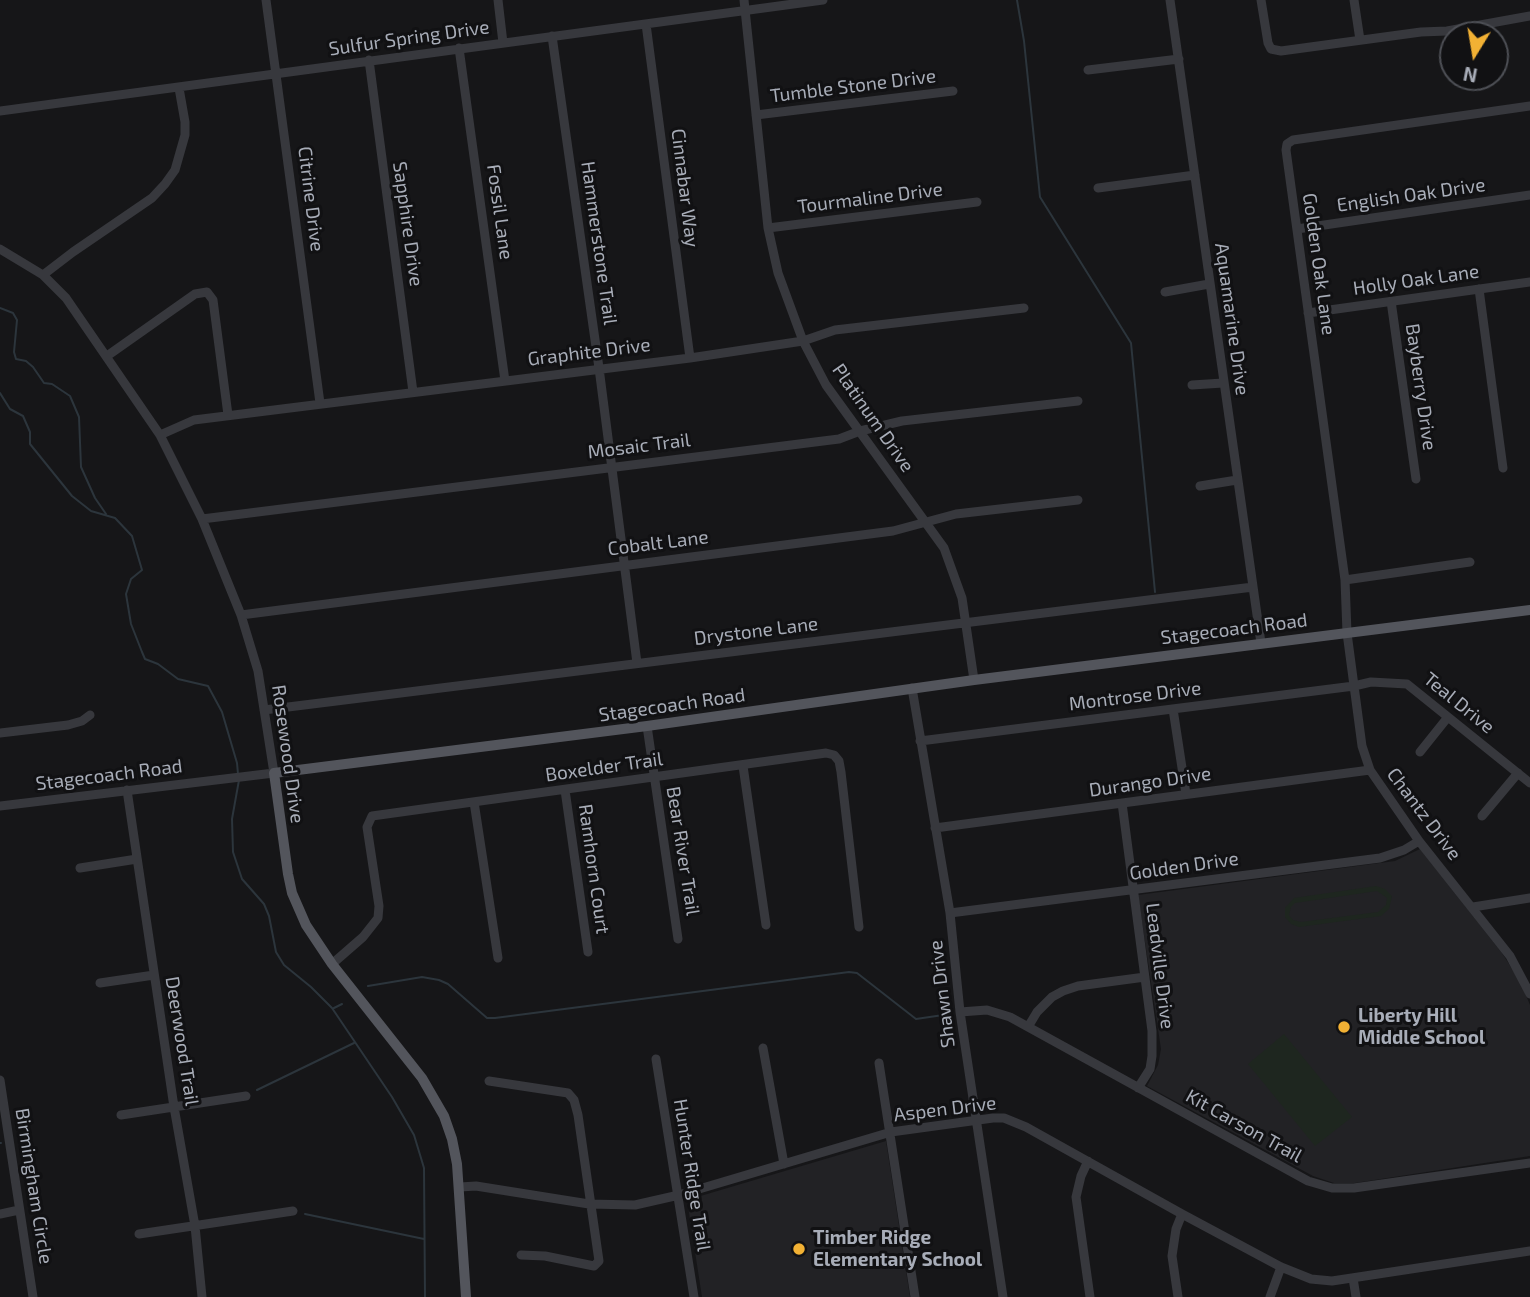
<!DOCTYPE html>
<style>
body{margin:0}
#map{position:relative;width:1530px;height:1297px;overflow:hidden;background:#161618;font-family:"Exo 2",sans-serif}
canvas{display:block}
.north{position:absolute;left:1439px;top:21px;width:70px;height:70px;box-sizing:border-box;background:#111113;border:2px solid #4d4f55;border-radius:50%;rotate:191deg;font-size:19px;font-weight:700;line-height:28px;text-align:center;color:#a8adb8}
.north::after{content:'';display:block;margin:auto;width:24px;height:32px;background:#f2b134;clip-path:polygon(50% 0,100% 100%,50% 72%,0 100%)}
</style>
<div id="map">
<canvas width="1530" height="1297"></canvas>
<div class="north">N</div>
</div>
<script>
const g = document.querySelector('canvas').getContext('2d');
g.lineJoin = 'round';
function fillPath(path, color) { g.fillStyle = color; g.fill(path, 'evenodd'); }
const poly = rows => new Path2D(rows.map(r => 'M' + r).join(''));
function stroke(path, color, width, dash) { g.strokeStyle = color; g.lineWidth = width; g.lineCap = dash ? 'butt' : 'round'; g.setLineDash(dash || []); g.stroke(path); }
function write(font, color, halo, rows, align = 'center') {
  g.font = font + ' "Exo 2",sans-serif'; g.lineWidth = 6; g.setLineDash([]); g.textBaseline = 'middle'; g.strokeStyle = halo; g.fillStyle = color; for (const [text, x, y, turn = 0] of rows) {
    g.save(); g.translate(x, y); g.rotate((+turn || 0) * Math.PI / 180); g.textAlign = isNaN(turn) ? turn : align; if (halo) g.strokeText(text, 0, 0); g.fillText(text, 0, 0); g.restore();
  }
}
fillPath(poly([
 [1420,849,1502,953,1521,983,1530,1005,1530,1156,1355,1183,1334,1183,1313,1176,1147,1086,1158,1065,1161,1049,1138,895,1395,861],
 [886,1141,910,1297,702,1297,687,1200]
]), '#222225');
fillPath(poly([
 [1376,886,1385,889,1392,896,1389,909,1381,916,1299,927,1291,924,1285,917,1285,908,1294,898],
 [1377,891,1387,898,1386,905,1378,912,1301,922,1293,920,1289,915,1291,907,1295,903],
 [1284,1034,1352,1117,1315,1146,1248,1064]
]), '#1e261f');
stroke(poly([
 [1017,0,1024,41,1040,197,1131,343,1155,592],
 [0,308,13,313,17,320,14,352,16,359,26,361,33,367,44,383,52,384,70,396,79,417,81,467,95,498,106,514],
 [0,393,10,409,23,416,30,432,30,444,72,496,91,511,115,518,132,536,142,570,131,579,126,594,131,624,142,652,145,659,158,664,178,679,208,686,222,712,237,763,238,774],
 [239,780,232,819,233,852,242,879,264,904,269,916,276,952,284,965,311,987,332,1008,392,1097,414,1135,424,1168,425,1297],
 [368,986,422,977,439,980,448,984,487,1018,495,1018,849,972,857,973,916,1019,950,1014],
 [334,1008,342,1004],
 [257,1090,354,1043],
 [0,1143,1,1143],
 [305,1214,424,1239]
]), '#2c353c', 2);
stroke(poly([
 [266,0,320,403],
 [498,0,503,43],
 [744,0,768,228,778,273,803,341,826,385,944,548,962,598,974,680],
 [1170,0,1261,643],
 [1261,0,1268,43,1271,49,1281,51,1421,32,1447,31,1530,16],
 [1354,0,1360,40],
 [646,24,690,358],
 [552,36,599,368,637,663],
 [459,48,505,381],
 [369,60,413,392],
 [1088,70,1179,59],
 [1530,106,1293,140,1287,144,1286,150,1345,580,1347,633,1362,746,1370,770,1419,841,1510,956,1530,994],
 [0,111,823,0],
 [756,115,953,91],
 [1098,188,1195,175],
 [768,228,977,202],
 [1297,229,1530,195],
 [0,249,43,275,66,298,160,435,202,519,241,615,258,671,274,773,0,806],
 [43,275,73,252,152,198,165,184,175,170,185,135,185,122,179,88],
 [1479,289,1503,468],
 [1165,292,1209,284],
 [1391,301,1416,479],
 [1308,313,1530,282],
 [107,356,195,294,207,292,213,300,228,415],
 [1192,385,1223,383],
 [160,435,194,420,690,358,803,341,835,330,1024,308],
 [1200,486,1237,480],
 [202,519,839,439,860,431,902,421,1078,401],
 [1345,580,1470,562],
 [241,615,893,531,956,514,1078,500],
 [912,688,950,913,960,1012,1003,1297],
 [1173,709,1186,794],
 [264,710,1253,587],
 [647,726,678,939],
 [0,733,68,725,82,721,90,715],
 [920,741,1354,686,1371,682,1407,684,1530,783],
 [1420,752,1448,717],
 [743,766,766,925],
 [127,790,174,1107,195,1226,202,1297],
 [565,790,588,952],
 [474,802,498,958],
 [1122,803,1152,1031,1152,1056,1150,1069,1138,1088],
 [1482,816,1518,773],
 [935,828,1370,770],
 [80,868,137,859],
 [1473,907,1530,898],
 [950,913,1380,858,1404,850,1419,841],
 [332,964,363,937,378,918,379,906,367,827,372,816,826,753,834,755,839,761,841,772,859,927],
 [100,983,154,975],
 [960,1012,987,1010,1010,1017,1308,1181,1332,1188,1354,1188,1530,1163],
 [1028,1027,1037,1012,1052,997,1063,991,1078,986,1145,977],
 [763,1048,784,1164],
 [656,1059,694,1297],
 [879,1063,915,1297],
 [0,1080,33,1297],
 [489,1081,568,1093,574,1100,578,1115,599,1261,594,1266,545,1256,521,1255],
 [121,1115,246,1096],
 [1088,1161,1081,1176,1076,1197,1090,1297],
 [460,1187,476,1186,589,1204,635,1205,679,1195,891,1132,993,1118,1004,1118,1026,1127,1182,1214,1281,1267,1311,1279,1332,1281,1530,1251],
 [0,1214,19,1210],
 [139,1234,293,1211],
 [1353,1278,1356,1297],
 [1178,1297,1172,1256,1176,1229,1182,1214],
 [1270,1297,1281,1267]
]), '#37383d', 9);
stroke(poly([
 [466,1297,457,1164,452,1139,444,1116,422,1078,332,964,306,925,292,893,288,874,274,773,647,726,974,680,1530,610]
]), '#53555c', 10);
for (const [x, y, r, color] of [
 [1344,1027,7,"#f2b134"],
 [799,1249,7,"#f2b134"]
]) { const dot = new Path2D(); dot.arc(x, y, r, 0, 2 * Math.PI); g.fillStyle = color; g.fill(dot); stroke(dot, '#111113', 2.5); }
write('19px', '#a8adb8', '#111113', [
 ["Sulfur Spring Drive",409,38,-8],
 ["Tumble Stone Drive",853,86,-7],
 ["Cinnabar Way",685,188,83],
 ["English Oak Drive",1411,195,-8],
 ["Tourmaline Drive",870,198,-7],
 ["Citrine Drive",311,199,83],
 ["Fossil Lane",500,212,82],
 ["Sapphire Drive",408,224,82],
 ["Hammerstone Trail",599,243,82],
 ["Golden Oak Lane",1319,264,82],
 ["Holly Oak Lane",1416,280,-8],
 ["Aquamarine Drive",1232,319,82],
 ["Graphite Drive",589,352,-7],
 ["Bayberry Drive",1421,387,82],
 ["Platinum Drive",873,418,55],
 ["Mosaic Trail",639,446,-7],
 ["Cobalt Lane",658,543,-7],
 ["Stagecoach Road",1234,629,-7],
 ["Drystone Lane",756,631,-7],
 ["Montrose Drive",1135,696,-7],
 ["Teal Drive",1459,703,39],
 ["Stagecoach Road",672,705,-8],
 ["Rosewood Drive",288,754,82],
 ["Boxelder Trail",604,767,-8],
 ["Stagecoach Road",109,775,-7],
 ["Durango Drive",1150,782,-8],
 ["Chantz Drive",1424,814,53],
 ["Bear River Trail",683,851,81],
 ["Golden Drive",1184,866,-8],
 ["Ramhorn Court",594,869,82],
 ["Leadville Drive",1160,966,83],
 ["Shawn Drive",942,994,-97],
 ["Deerwood Trail",182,1041,81],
 ["Aspen Drive",945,1109,-7],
 ["Kit Carson Trail",1244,1126,29],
 ["Hunter Ridge Trail",692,1175,81],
 ["Birmingham Circle",34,1186,81]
]);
write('bold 19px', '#a8adb8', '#111113', [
 ["Liberty Hill",1358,1016],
 ["Middle School",1358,1038],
 ["Timber Ridge",813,1238],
 ["Elementary School",813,1260]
], 'left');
</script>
